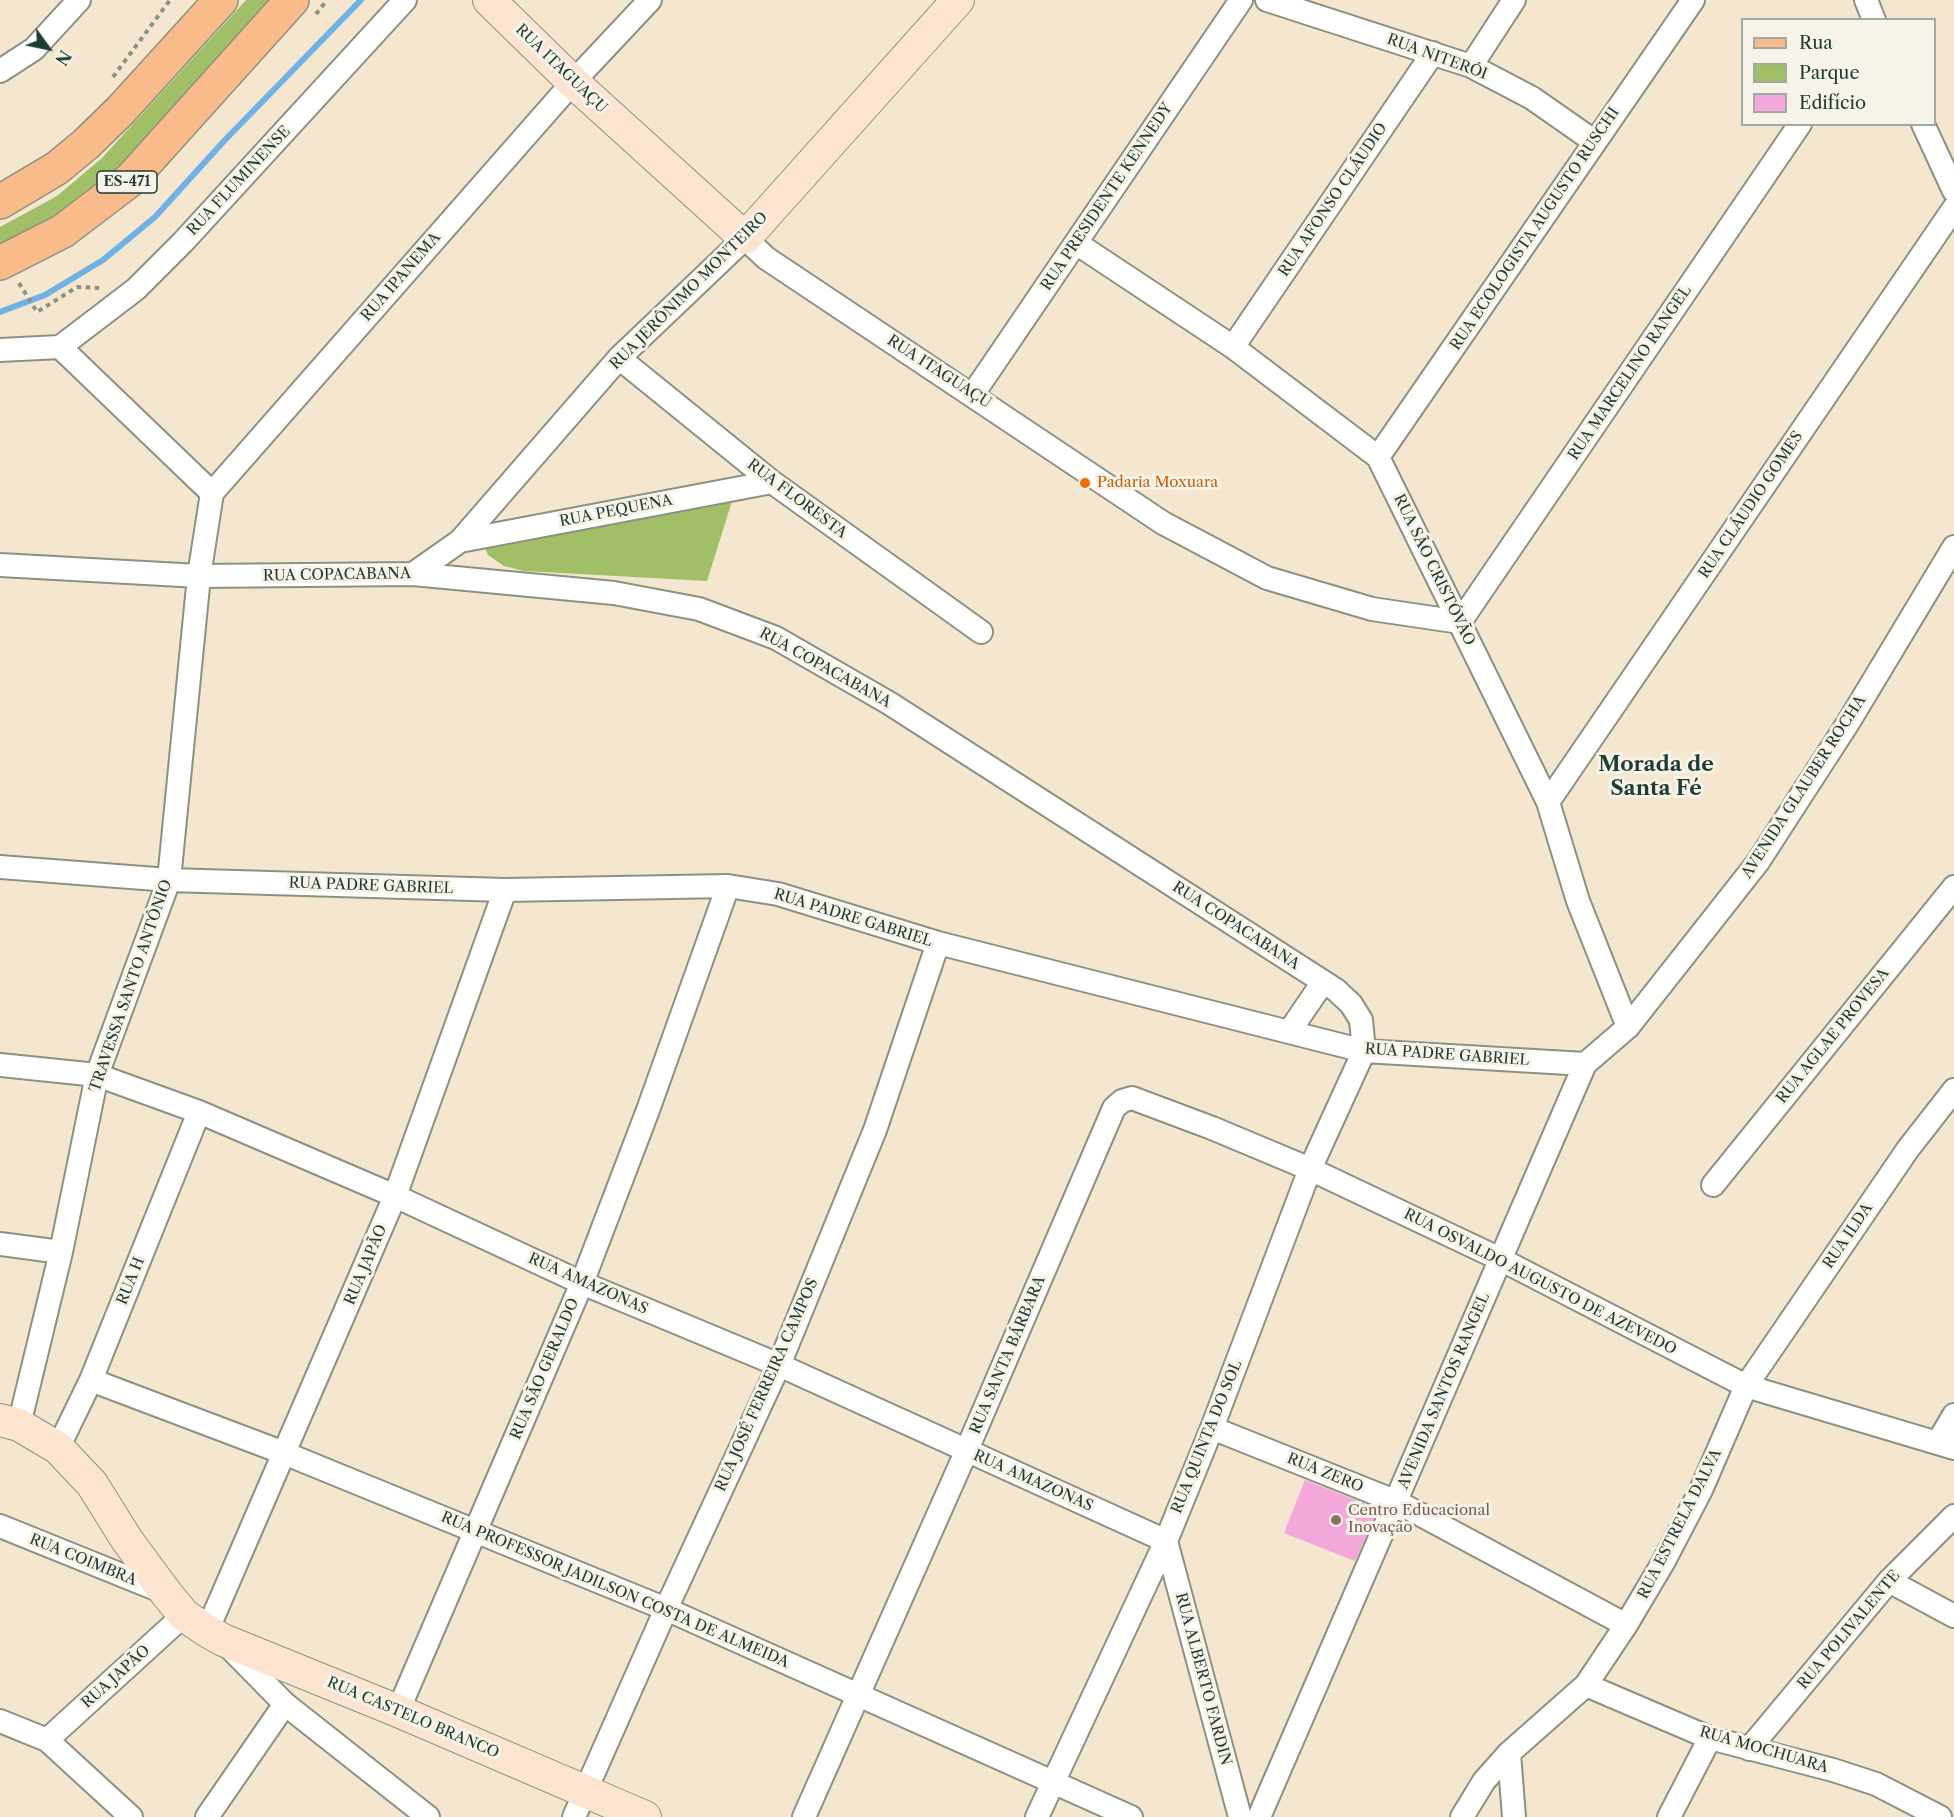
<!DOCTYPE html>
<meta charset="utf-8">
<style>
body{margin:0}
#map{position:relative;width:1954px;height:1817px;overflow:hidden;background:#f5e6d0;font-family:"Libre Caslon Text",serif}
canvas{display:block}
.legend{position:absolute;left:1741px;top:18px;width:195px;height:108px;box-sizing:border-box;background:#f7f3e8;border:2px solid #a1aaa0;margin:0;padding:8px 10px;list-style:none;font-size:18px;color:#1f3d34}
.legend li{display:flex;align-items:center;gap:12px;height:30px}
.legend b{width:30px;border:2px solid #a1aaa0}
.north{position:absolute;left:18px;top:18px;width:60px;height:60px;-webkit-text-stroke:4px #f7f3e8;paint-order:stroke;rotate:123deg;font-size:16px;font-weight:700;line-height:24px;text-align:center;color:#1f3d34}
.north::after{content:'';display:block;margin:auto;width:21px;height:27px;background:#1f3d34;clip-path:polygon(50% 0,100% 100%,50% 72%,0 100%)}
</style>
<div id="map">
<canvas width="1954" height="1817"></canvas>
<ul class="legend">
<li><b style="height:8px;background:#fabb8b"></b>Rua</li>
<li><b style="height:16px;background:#a1bf66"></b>Parque</li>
<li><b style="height:16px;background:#f3a7da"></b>Edifício</li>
</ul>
<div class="north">N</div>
</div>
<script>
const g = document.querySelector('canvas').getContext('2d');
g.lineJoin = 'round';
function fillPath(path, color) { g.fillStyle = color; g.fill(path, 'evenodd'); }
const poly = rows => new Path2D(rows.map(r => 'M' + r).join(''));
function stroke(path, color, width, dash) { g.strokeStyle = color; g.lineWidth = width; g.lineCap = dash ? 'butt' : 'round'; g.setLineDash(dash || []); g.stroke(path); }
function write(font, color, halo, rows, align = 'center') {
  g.font = font + ' "Libre Caslon Text",serif'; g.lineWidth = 6; g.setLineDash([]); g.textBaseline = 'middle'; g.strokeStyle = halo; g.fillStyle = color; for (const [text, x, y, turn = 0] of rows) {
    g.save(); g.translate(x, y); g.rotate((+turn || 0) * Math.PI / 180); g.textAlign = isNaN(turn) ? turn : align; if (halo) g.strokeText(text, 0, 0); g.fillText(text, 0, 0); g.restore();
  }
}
fillPath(poly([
 [246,0,279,0,119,175,0,253,0,227,57,196,102,158],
 [733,498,707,581,524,571,504,566,488,555,485,548,486,544]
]), '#a1bf66');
stroke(poly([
 [0,312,45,295,103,260,155,217,224,141,361,0]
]), '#70b2e5', 6);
fillPath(poly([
 [1305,1480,1378,1509,1355,1561,1284,1533]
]), '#f3a7da');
const street = poly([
 [1267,0,1471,66,1532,98,1595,142],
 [1866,0,1874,20],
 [1471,66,1514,0],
 [0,71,34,49,79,0],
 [1923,124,1954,191],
 [1076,243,1233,347,1378,457,1548,802,1578,901,1628,1027],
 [60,347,212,493],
 [1233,347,1433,53],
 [0,350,60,347,136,289,183,242,405,0],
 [619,358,772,482,981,632],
 [973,394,1241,0],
 [1378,457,1693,0],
 [460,541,772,482],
 [0,565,199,576,413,574,614,593,699,609,776,638,889,703,1336,990,1351,1004,1361,1020,1364,1051,1310,1169,1212,1428,1166,1541,1037,1817],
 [413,574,460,541,619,358,745,238,766,258,1163,523,1267,578,1372,609,1460,622,1800,124],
 [1548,802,1954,208],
 [0,867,169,880,505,890,728,886,778,894,938,943,1364,1051,1585,1064],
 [1289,1032,1323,982],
 [0,1065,97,1075,199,1112,395,1196,582,1283,779,1365,1166,1541,1240,1817],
 [1713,1185,1954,887],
 [0,1244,61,1252],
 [91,1380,284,1453,666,1609,1131,1817],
 [19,1425,61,1252,97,1075,169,880,199,576,212,493,573,82,650,0],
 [1212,1428,1397,1502,1626,1625],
 [1938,1442,1954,1415],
 [58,1448,91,1380,199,1112],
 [0,1526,166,1593],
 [1889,1581,1954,1616],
 [207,1631,395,1196,505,890],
 [229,1647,285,1704,428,1817],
 [1586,1685,1710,1738,1833,1770,1876,1784,1940,1817],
 [398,1711,582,1283,648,1110,728,886],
 [0,1721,47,1740,131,1817],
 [47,1740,184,1615],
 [1749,1749,1889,1581,1954,1516],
 [1509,1753,1514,1817],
 [207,1817,285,1704],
 [574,1817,666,1609,779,1365,875,1130,938,943],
 [804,1817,966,1452,1114,1108,1122,1101,1132,1098,1212,1128,1310,1169,1500,1259,1746,1386,1954,1448],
 [1259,1817,1585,1064,1628,1027,1758,862,1848,723,1954,547],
 [1462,1817,1484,1781,1509,1753,1586,1685,1626,1625,1664,1561,1701,1490,1746,1386,1908,1149,1954,1090],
 [1669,1817,1710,1738]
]);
const secondary = poly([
 [489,0,573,82,745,238,958,0],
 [0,1420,19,1425,58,1448,92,1484,127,1540,166,1593,184,1615,207,1631,223,1640,398,1711,645,1817]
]);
const primary = poly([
 [0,202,57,168,86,144,120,111,221,0],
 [0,263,63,231,130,180,292,0]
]);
stroke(street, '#8a9282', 26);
stroke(secondary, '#8a9282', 34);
stroke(primary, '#8a9282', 36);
stroke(poly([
 [316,14,327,0],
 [113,77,170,0],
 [19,283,37,312,77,287,102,288]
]), '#8a9282', 4, [4.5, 4.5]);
stroke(street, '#fff', 22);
stroke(secondary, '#fde4d1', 32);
stroke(primary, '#fabb8b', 33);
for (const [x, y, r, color] of [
 [1085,483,6,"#e8710a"],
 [1336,1520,6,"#8d6e63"]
]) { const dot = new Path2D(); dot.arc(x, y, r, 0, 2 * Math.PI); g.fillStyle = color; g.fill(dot); stroke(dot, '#f7f3e8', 2); }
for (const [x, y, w] of [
 [127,182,60]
]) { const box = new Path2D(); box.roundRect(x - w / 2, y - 11, w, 22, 4.5); g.fillStyle = '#f7f3e8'; g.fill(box); stroke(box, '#1f3d34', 1.5); }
write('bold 14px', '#1f3d34', null, [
 ["ES-471",127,182]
]);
write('15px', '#1f3d34', '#f7f3e8', [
 ["RUA NITERÓI",1437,57,20],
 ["RUA ITAGUAÇU",561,69,44],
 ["RUA FLUMINENSE",239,181,-47],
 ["RUA PRESIDENTE KENNEDY",1107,197,-56],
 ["RUA AFONSO CLÁUDIO",1333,200,-56],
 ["RUA ECOLOGISTA AUGUSTO RUSCHI",1535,229,-56],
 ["RUA IPANEMA",401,277,-49],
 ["RUA JERÔNIMO MONTEIRO",689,291,-45],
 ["RUA ITAGUAÇU",939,372,33],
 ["RUA MARCELINO RANGEL",1630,373,-56],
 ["RUA FLORESTA",797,499,37],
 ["RUA CLÁUDIO GOMES",1751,505,-56],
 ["RUA PEQUENA",616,511,-11],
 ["RUA SÃO CRISTÓVÃO",1434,570,64],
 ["RUA COPACABANA",337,575,-1],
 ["RUA COPACABANA",825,668,29],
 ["AVENIDA GLAUBER ROCHA",1804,787,-57],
 ["RUA PADRE GABRIEL",371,886,2],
 ["RUA PADRE GABRIEL",853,918,17],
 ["RUA COPACABANA",1236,926,33],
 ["TRAVESSA SANTO ANTÔNIO",131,986,-71],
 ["RUA AGLAE PROVESA",1833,1036,-51],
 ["RUA PADRE GABRIEL",1447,1055,4],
 ["RUA ILDA",1848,1236,-56],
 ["RUA JAPÃO",366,1265,-67],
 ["RUA H",131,1281,-68],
 ["RUA OSVALDO AUGUSTO DE AZEVEDO",1540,1282,27],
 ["RUA AMAZONAS",588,1284,24],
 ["RUA SANTA BÁRBARA",1008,1355,-67],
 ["RUA SÃO GERALDO",545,1369,-67],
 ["RUA JOSÉ FERREIRA CAMPOS",767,1385,-66],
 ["AVENIDA SANTOS RANGEL",1444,1391,-67],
 ["RUA QUINTA DO SOL",1207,1437,-68],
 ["RUA ZERO",1325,1473,22],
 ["RUA AMAZONAS",1033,1481,24],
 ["RUA ESTRELA DALVA",1680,1524,-63],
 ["RUA COIMBRA",83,1560,22],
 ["RUA PROFESSOR JADILSON COSTA DE ALMEIDA",615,1590,23],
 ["RUA POLIVALENTE",1849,1630,-50],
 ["RUA JAPÃO",116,1677,-42],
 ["RUA ALBERTO FARDIN",1203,1679,75],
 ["RUA CASTELO BRANCO",413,1718,23],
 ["RUA MOCHUARA",1764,1750,16]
]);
write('15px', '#c56008', '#f7f3e8', [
 ["Padaria Moxuara",1097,483]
], 'left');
write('15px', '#785e54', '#f7f3e8', [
 ["Centro Educacional",1348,1511],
 ["Inovação",1348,1528]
], 'left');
write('bold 21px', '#1f3d34', '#f7f3e8', [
 ["Morada de",1656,765],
 ["Santa Fé",1656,789]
]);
</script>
